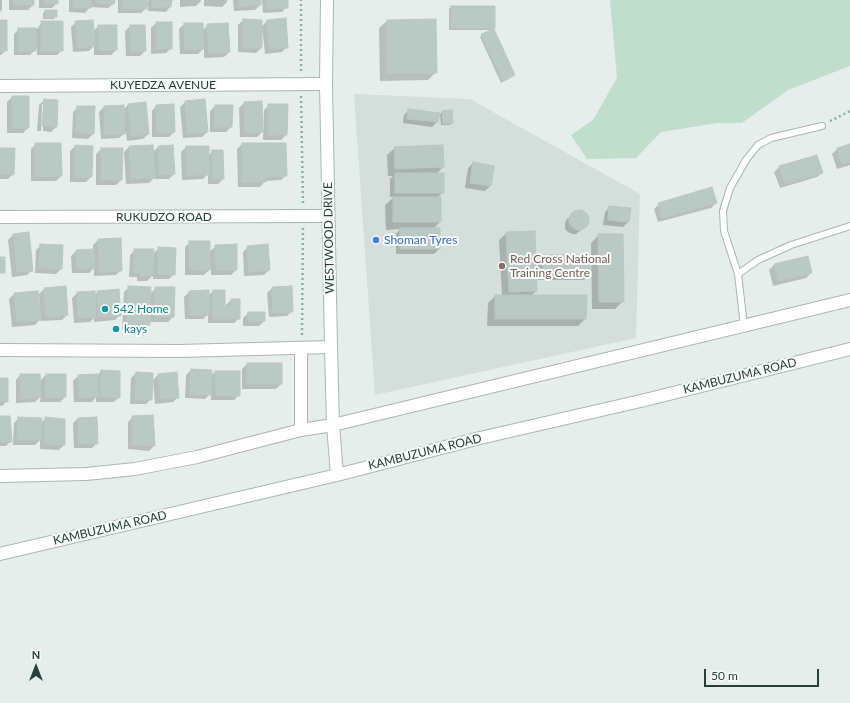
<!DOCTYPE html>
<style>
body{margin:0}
#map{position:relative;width:850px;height:703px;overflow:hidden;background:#e6eeec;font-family:Lato,sans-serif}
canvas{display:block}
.north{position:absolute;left:16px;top:647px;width:40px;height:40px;-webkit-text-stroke:3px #f7faf9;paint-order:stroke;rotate:0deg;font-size:11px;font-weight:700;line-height:16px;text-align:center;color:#26403c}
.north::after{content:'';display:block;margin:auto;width:14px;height:18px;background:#26403c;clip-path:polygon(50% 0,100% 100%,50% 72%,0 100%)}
.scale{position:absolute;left:704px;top:669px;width:115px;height:18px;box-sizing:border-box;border:2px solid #26403c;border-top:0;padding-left:5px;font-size:12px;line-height:14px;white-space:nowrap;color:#26403c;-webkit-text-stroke:3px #f7faf9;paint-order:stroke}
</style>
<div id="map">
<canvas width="850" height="703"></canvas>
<div class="north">N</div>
<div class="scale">50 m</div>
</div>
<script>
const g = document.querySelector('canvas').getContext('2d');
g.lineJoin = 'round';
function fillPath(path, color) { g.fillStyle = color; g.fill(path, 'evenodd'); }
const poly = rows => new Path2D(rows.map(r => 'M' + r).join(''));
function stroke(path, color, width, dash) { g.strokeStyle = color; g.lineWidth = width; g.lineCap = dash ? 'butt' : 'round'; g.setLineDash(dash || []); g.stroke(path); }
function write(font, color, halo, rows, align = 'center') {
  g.font = font + ' Lato,sans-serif'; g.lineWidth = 4; g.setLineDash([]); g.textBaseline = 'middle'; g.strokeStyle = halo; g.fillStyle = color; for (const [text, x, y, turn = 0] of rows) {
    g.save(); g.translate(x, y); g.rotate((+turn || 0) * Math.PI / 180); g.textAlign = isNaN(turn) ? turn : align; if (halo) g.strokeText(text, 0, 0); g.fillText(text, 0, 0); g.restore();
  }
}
fillPath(poly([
 [354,94,470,99,640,194,636,338,375,395]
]), '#d4dedb');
fillPath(poly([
 [610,0,850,0,850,66,788,90,742,123,718,123,661,132,636,158,587,159,571,135,593,120,617,78]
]), '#c1decc');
fillPath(poly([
 [0,0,2,0,2,10,0,12],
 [9,0,33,0,33,5,28,10,9,10],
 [39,0,57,0,57,3,52,8,39,8],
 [69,0,114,0,114,3,108,8,90,7,85,13,69,12],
 [118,0,146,0,146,3,148,3,148,0,171,0,170,7,166,12,148,11,148,6,141,13,118,13],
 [180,0,201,0,201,1,196,6,180,7],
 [204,0,227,0,227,2,222,7,204,6],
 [233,0,260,0,260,5,255,10,234,11],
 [262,0,287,0,287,7,282,12,263,13],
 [451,7,494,28,491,30,449,30,449,9],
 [45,11,56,11,56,16,54,19,43,19,43,13],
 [243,20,261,48,256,53,238,52,238,25],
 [435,20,436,72,428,80,380,81,379,28,387,21],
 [0,21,6,50,1,55,0,55],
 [267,21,287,47,282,52,265,54,262,26],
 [42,22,62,50,57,55,37,55,37,48,30,55,14,55,14,34,19,29,37,29],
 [76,22,93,31,99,26,116,50,111,55,94,55,94,46,89,51,73,52,71,27],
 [156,23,171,48,166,53,151,54,151,28],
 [184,24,202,31,208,25,227,24,229,52,224,57,204,58,204,48,198,54,180,54,179,29],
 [130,26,145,51,140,56,126,56,125,31],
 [482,35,514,75,512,77,501,83,480,37],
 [12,97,28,128,23,133,7,133,7,102],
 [44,100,56,127,51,132,43,131,44,104,42,104,41,131,37,131,39,105],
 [185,102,207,132,202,137,183,138,180,107],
 [145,103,148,134,143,139,127,141,126,132,119,138,101,139,99,112,104,107,123,110,128,105],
 [244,103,263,131,257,137,240,137,239,108],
 [269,105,286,135,281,140,263,140,264,110],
 [156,106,174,132,169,137,152,137,152,111],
 [215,106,231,127,226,132,210,132,210,111],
 [78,107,93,134,88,139,72,138,73,112],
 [409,110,437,122,432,127,403,123,404,115],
 [451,111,452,123,450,125,441,125,440,114,442,112],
 [36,144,61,176,56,181,31,181,31,149],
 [242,144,285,144,286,175,281,180,265,181,260,187,238,187,237,149],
 [850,145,850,165,837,169,832,154,837,149],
 [75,146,91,177,86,182,70,182,70,151],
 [129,147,152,153,158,147,174,174,169,179,155,179,155,177,149,183,126,184,124,152],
 [186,147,208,156,213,151,223,179,218,184,208,184,208,174,203,179,182,180,181,152],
 [395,148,443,167,436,174,443,192,437,198,440,222,433,229,439,229,439,249,434,254,396,254,396,234,400,229,386,230,385,205,394,197,390,197,390,179,393,176,388,176,387,155],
 [0,149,13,174,8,179,0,179],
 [101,149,121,180,116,185,96,185,96,154],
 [816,156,822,173,817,177,780,188,774,172,779,167],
 [473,163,490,186,485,191,465,188,468,168],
 [716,203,711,208,658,222,654,209,659,204],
 [610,207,628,222,623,227,603,225,605,212],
 [576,212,580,212,584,214,587,217,588,222,580,231,576,234,572,234,568,232,565,229,565,224,566,220],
 [507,233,536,291,531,296,585,319,578,326,487,326,488,303,495,296,502,296,499,240],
 [13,235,32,270,27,275,12,277,8,240],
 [599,235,623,301,615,309,592,309,591,243],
 [98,240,121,270,116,275,94,276,94,268,89,273,72,273,71,256,76,251,93,250,93,245],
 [190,242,209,252,216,246,236,270,231,275,211,275,211,268,204,275,185,275,185,247],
 [41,245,61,269,56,274,35,273,36,250],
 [248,247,269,270,264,275,244,276,243,252],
 [159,248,174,274,169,279,153,279,153,275,147,281,137,281,137,277,129,277,130,255,135,250,153,254],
 [543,256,589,275,584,280,538,280,538,261],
 [807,257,811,273,806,278,773,286,769,270,774,265],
 [129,287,150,294,156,288,173,317,168,322,149,322,149,325,144,330,122,329,124,292],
 [272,288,292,311,287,316,269,317,267,293],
 [44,289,67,315,62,320,41,321,41,318,35,325,12,327,9,299,14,294,40,307,39,294],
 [213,291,224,308,226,308,226,305,231,300,239,318,234,323,208,323,208,314,203,319,185,319,184,297,189,292,208,296],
 [94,292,94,296,98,292,120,315,115,320,94,322,94,318,90,322,74,323,72,298,77,293],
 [248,313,264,313,264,321,259,326,243,326,243,318],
 [247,364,281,384,276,389,242,389,242,369],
 [191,370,210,377,215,372,239,395,234,400,211,400,211,393,205,399,185,398,186,375],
 [101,371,119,397,114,402,96,402,96,397,92,402,74,402,73,381,78,376,96,375,96,377],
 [136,373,152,374,151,399,146,404,130,404,131,378],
 [20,375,40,381,46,375,65,375,65,397,60,402,40,402,41,396,35,402,16,403,16,380],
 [158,375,178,397,173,402,155,404,153,380],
 [0,379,7,401,2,406,0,406],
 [0,417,11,441,6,446,0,446],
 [133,417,154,446,149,451,128,449,128,422],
 [19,418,41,423,46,418,64,445,59,450,40,449,40,440,35,445,13,445,14,423],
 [78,418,97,443,92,448,74,448,73,423]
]), '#0003');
const building = poly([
 [14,0,34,0,34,5,14,5,14,0],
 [44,0,58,0,58,4,44,4,44,0],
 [74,0,91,0,91,8,73,8,74,0],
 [96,0,115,0,114,4,96,3,96,0],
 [122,0,147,0,147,9,122,9,122,0],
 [152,0,172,0,171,7,152,7,152,0],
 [238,0,261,0,261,5,238,7,238,0],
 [267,0,288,0,288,8,267,9,267,0],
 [451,6,495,6,495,28,451,28,451,6],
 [45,10,57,10,57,17,45,17,45,10],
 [286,18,288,48,269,49,267,20,286,18],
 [243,19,262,20,262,48,243,48,243,19],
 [436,19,437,73,387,73,387,20,436,19],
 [0,20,7,20,7,51,0,51,0,20],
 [93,20,95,46,78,48,75,21,93,20],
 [41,21,63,21,63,51,41,51,41,21],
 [156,22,172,22,172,49,156,49,156,22],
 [184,23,203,23,204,49,185,50,184,23],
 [228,23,230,52,209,53,207,24,228,23],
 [98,25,117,25,117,50,98,50,98,25],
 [130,25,145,25,146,51,130,51,130,25],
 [18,28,36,28,36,51,18,51,18,28],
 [494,29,515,75,503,81,481,34,494,29],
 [12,96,29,96,29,128,12,128,12,96],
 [44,99,58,100,57,127,42,126,44,99],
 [205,99,208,132,187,134,185,101,205,99],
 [262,101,263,132,245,133,244,102,262,101],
 [146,102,149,134,131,136,128,104,146,102],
 [174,104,175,132,157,133,156,105,174,104],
 [268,104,288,104,287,135,268,135,268,104],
 [124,105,125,134,105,135,104,106,124,105],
 [215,105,233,105,232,127,214,127,215,105],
 [77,106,95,106,94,134,76,133,77,106],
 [408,109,440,113,438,122,407,119,408,109],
 [452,110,453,123,443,124,442,111,452,110],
 [35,143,61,143,62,176,35,177,35,143],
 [242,143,265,143,266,182,242,182,242,143],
 [265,143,286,143,287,176,266,177,265,143],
 [850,144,850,162,842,164,837,148,850,144],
 [75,145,93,146,92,177,75,177,75,145],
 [153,145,155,178,131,179,129,146,153,145],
 [173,145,175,174,159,175,158,146,173,145],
 [443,145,444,167,395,169,394,147,443,145],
 [186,146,209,146,209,175,186,175,186,146],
 [0,148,15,148,14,175,0,174,0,148],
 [101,148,123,148,122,180,101,180,101,148],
 [212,150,223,150,224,179,213,179,212,150],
 [817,155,823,173,785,184,779,166,817,155],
 [473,162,494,166,491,186,470,183,473,162],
 [395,173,444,173,444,193,395,193,395,173],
 [712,187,717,203,662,218,658,203,712,187],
 [393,197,441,197,441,222,393,222,393,197],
 [609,206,631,208,629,222,608,220,609,206],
 '569 220a10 10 0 1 1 20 0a10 10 0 1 1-20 0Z',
 [400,228,440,228,440,249,400,249,400,228],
 [535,231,537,291,509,292,506,232,535,231],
 [29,232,33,271,17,272,13,234,29,232],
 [598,234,623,234,624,302,599,302,598,234],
 [121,238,122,271,99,272,98,239,121,238],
 [189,241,210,241,210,270,190,270,189,241],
 [40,244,63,245,62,269,39,268,40,244],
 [237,244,237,270,216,270,215,245,237,244],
 [268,244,270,270,249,272,247,246,268,244],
 [158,247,176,248,175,275,158,274,158,247],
 [94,249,95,268,77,269,76,250,94,249],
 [134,249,154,249,153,276,141,276,141,273,134,273,134,249],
 [543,255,590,255,590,276,543,276,543,255],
 [808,256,812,273,778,281,774,264,808,256],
 [0,257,5,257,5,273,0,273,0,257],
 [66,286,68,315,46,317,44,288,66,286],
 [128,286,151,287,150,325,127,324,128,286],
 [292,286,293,312,273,313,272,287,292,286],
 [155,287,175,287,174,317,155,317,155,287],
 [119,289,121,316,99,317,97,291,119,289],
 [209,290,209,315,189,315,189,291,209,290],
 [213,290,225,290,225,307,231,307,231,299,240,299,240,319,213,319,213,290],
 [38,291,41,320,17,322,14,293,38,291],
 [95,291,96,317,78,318,77,292,95,291],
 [495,295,587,295,586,319,495,319,495,295],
 [248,312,265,312,265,321,248,321,248,312],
 [247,363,282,363,282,384,247,384,247,363],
 [191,369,212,370,211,395,190,394,191,369],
 [101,370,120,371,120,398,101,397,101,370],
 [215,371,240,371,240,396,216,396,215,371],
 [136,372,153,373,152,400,135,399,136,372],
 [177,372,179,398,160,399,158,374,177,372],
 [20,374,40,374,41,397,21,399,20,374],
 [46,374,66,374,66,397,45,398,46,374],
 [97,374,98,397,79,398,78,375,97,374],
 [0,378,8,378,8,402,0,401,0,378],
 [153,415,155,446,132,445,132,416,153,415],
 [0,416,10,416,12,442,0,442,0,416],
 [18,417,42,418,41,440,17,440,18,417],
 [45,417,65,419,65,445,45,444,45,417],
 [97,417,98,444,78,444,78,418,97,417]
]);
fillPath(building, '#bbc9c5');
stroke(building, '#b9c8c3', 1);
const lane = poly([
 [738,274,758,260,791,245,850,226],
 [744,326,738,274,724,231,723,211,730,188,746,160,758,145,771,138,822,126]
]);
const street = poly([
 [0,86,326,84],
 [0,217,328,216],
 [0,350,179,351,331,347],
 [301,430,333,425,850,300],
 [0,476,86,474,135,469,197,457,301,430,301,349]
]);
const secondary = poly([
 [327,0,326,84,331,347,333,425,337,475],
 [0,554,337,475,480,438,645,400,850,349]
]);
stroke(lane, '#a9b6b4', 8);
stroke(street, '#a9b6b4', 14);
stroke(secondary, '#a5b9b5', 14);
stroke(poly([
 [301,71,301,0],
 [301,96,303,203],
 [830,121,850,111],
 [302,335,303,228]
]), '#88b0a8', 2.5, [2, 3]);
stroke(lane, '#fff', 6);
stroke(street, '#fff', 12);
stroke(secondary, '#fff', 12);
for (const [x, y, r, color] of [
 [376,240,4,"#3f7fe0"],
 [502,266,4,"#8d6e63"],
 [105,309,4,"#0f9aa8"],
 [116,329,4,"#0f9aa8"]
]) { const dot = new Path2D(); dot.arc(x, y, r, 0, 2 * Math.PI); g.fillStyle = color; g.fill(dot); stroke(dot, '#f7faf9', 1.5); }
write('12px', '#26403c', '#f7faf9', [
 ["KUYEDZA AVENUE",163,85],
 ["RUKUDZO ROAD",164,217],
 ["WESTWOOD DRIVE",329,238,-91],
 ["KAMBUZUMA ROAD",740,376,-14],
 ["KAMBUZUMA ROAD",425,452,-14],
 ["KAMBUZUMA ROAD",110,528,-13]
]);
write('12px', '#366cbe', '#f7faf9', [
 ["Shoman Tyres",384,240]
], 'left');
write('12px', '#785e54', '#f7faf9', [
 ["Red Cross National",510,259],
 ["Training Centre",510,273]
], 'left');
write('12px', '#0d838f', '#f7faf9', [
 ["542 Home",113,309],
 ["kays",124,329]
], 'left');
</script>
